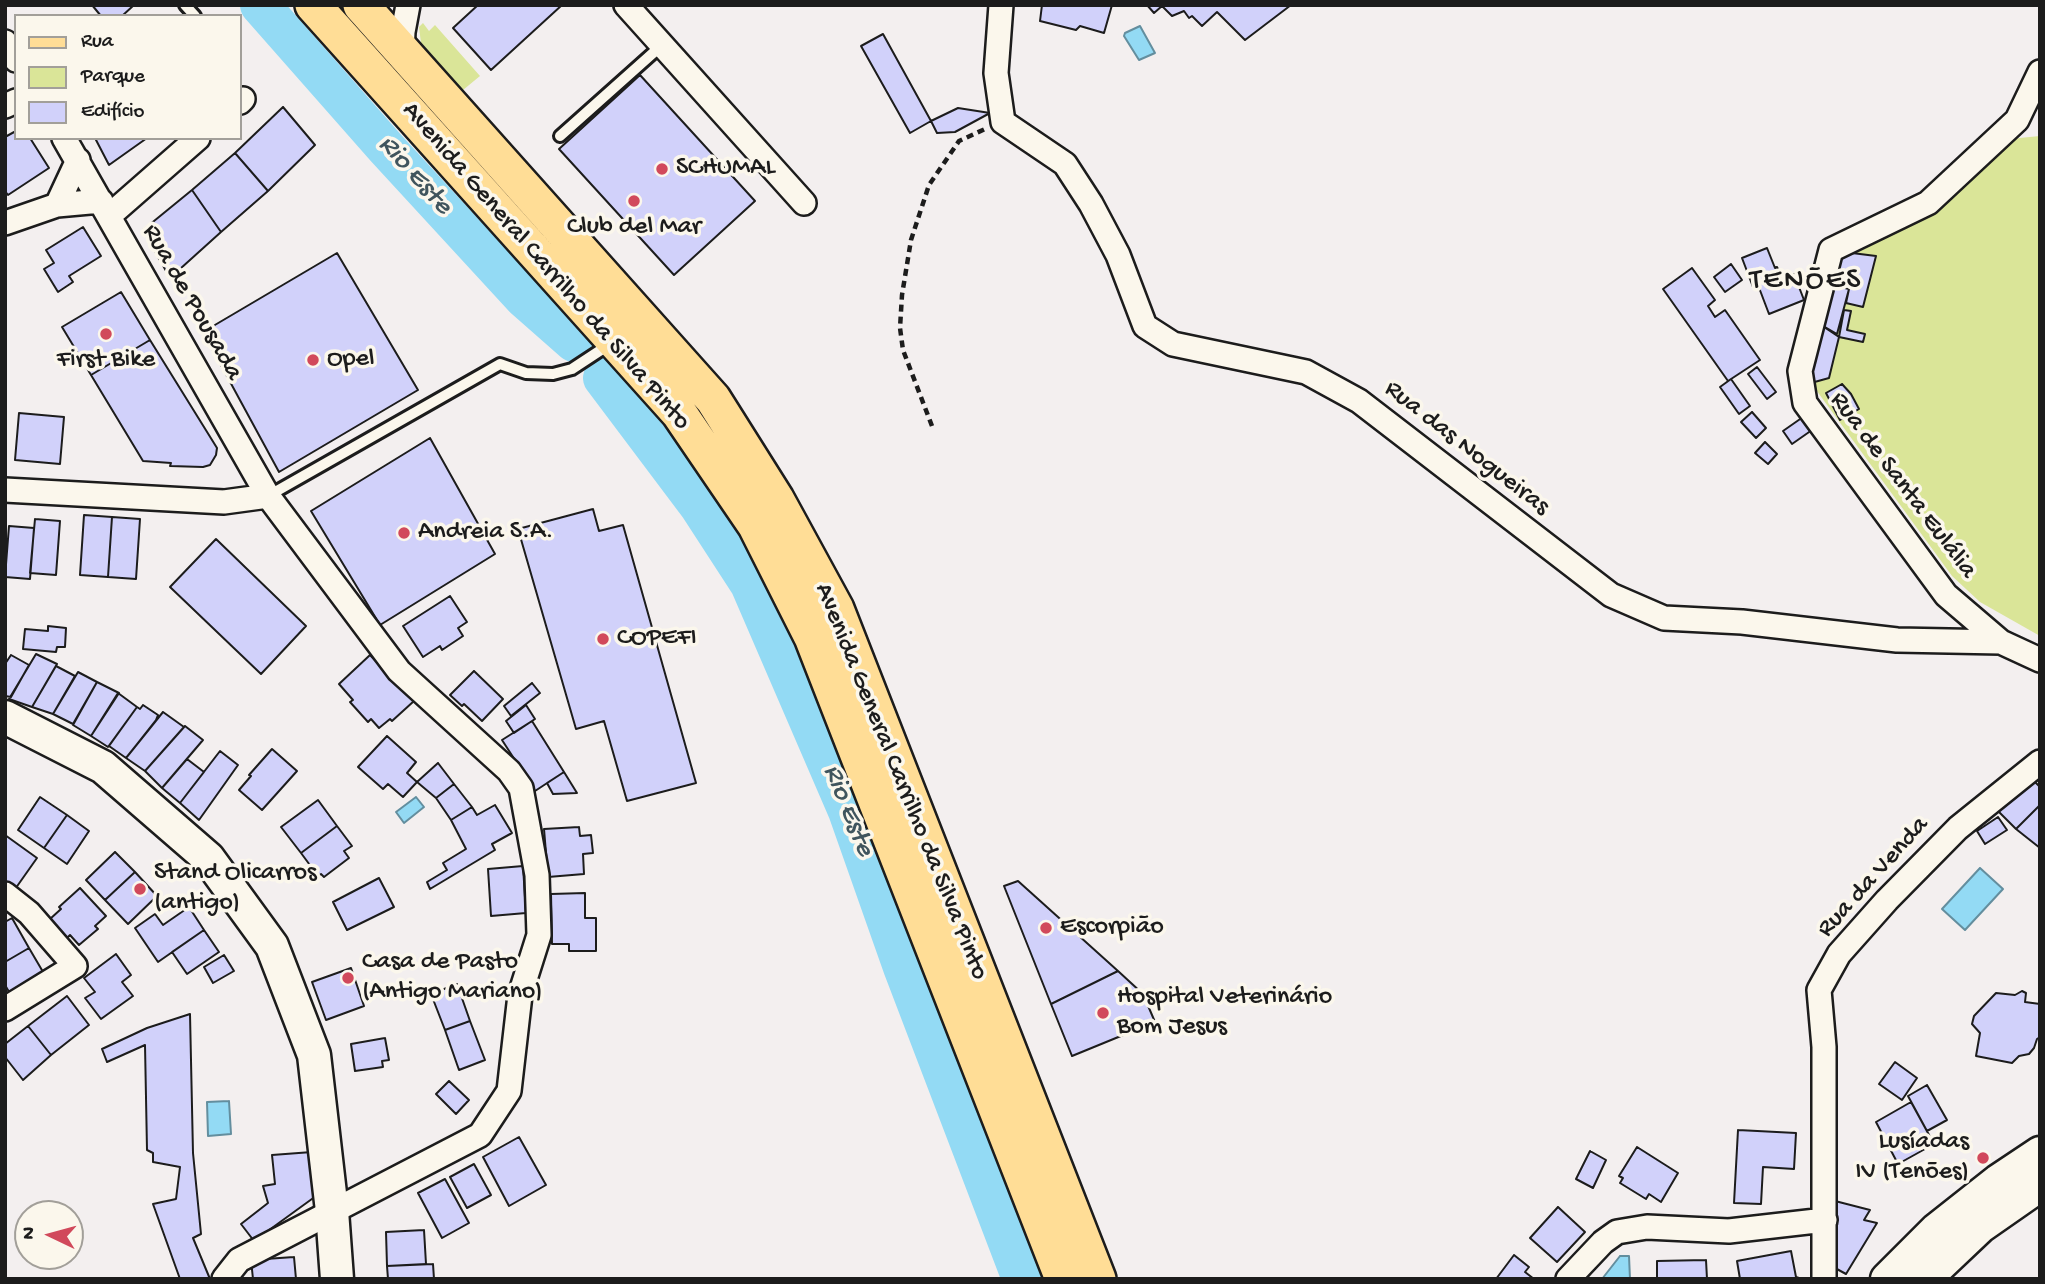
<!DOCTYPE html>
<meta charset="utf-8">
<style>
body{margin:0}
#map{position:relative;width:2045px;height:1284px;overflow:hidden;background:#f3efef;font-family:"Gochi Hand",sans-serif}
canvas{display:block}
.frame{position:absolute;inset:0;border:7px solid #1c1c1c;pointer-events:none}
.legend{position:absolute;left:14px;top:14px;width:228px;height:126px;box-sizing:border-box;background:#fbf7ec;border:2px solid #a29f99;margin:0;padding:9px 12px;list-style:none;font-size:21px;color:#1c1c1c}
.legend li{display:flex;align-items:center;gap:14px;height:35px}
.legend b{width:35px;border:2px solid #a29f99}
.north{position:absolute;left:14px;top:1200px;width:70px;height:70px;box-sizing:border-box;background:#fbf7ec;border:2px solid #a29f99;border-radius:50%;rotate:275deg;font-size:19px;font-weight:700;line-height:28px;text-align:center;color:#1c1c1c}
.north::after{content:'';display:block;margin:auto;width:24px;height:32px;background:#d1495b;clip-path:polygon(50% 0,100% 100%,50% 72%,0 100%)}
</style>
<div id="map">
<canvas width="2045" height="1284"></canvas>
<div class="frame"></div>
<ul class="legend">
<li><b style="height:9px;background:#ffdd96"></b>Rua</li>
<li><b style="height:19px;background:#dae598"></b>Parque</li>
<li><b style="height:19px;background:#d1d1fa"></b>Edifício</li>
</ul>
<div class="north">N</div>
</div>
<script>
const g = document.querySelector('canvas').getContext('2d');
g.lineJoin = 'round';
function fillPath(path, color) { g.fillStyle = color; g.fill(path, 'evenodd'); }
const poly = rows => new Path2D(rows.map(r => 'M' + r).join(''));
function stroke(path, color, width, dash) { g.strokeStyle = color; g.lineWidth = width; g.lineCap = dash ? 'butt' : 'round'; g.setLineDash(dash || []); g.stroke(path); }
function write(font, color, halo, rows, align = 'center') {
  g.font = font + ' "Gochi Hand",sans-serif'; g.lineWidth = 7; g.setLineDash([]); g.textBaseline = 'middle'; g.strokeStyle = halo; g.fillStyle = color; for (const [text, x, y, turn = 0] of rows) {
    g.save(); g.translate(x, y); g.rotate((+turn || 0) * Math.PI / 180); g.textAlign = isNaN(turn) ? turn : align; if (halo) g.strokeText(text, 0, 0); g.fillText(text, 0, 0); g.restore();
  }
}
fillPath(poly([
 [423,23,429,31,435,25,480,76,463,90,421,43,419,27],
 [2040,136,2040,636,1980,602,1952,576,1811,383,1836,251,2009,139]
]), '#dae598');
const water = poly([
 [1140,26,1155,53,1139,60,1124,36,1125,33,1140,26],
 [416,797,424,807,404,823,396,812,416,797],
 [1980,868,2003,889,1965,930,1942,909,1980,868],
 [229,1101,231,1134,208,1136,207,1102,229,1101],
 [1620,1256,1629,1256,1630,1279,1602,1279,1620,1256]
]);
fillPath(water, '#93daf4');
stroke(water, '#638e9e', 2);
stroke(poly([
 [260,5,386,148,524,298,574,342],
 [603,378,700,507,750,584,848,811,903,967,1022,1279]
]), '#93daf4', 40);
const building = poly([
 [92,5,134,5,122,16,101,16,92,5],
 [478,5,562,5,491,70,453,28,478,5],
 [1042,5,1112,5,1104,33,1080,26,1076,30,1040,21,1042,5],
 [1147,5,1291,5,1245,40,1217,12,1202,26,1192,16,1189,18,1184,11,1172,16,1162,6,1154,13,1147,5],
 [883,34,931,121,910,133,861,46,883,34],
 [640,75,755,201,674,275,559,149,640,75],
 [283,107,315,145,268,191,235,153,283,107],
 [958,108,990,113,955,132,937,133,931,121,958,108],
 [16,131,16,138,30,138,49,168,8,195,5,191,5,137,16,131],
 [95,138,147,138,109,165,95,138],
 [235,153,268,191,221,232,192,190,235,153],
 [192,190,221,232,170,278,143,230,192,190],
 [83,227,101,256,69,276,73,282,58,292,44,269,54,263,46,250,83,227],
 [1767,248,1775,268,1777,267,1782,278,1794,274,1804,300,1769,314,1758,285,1753,287,1742,258,1767,248],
 [1836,251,1876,256,1863,307,1846,303,1849,289,1828,284,1836,251],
 [337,253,418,390,279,472,203,332,337,253],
 [1731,264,1742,280,1725,292,1714,277,1731,264],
 [1692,268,1715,300,1708,306,1715,317,1725,310,1760,360,1728,381,1663,289,1692,268],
 [1828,284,1849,289,1837,334,1818,323,1828,284],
 [121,292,150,340,91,375,62,327,121,292],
 [1844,310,1851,311,1847,330,1865,334,1863,342,1839,337,1844,310],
 [1818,323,1839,337,1829,378,1811,383,1811,348,1818,323],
 [150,340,217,448,216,455,210,465,203,467,170,466,171,463,143,461,91,375,150,340],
 [1757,367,1776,392,1767,399,1748,374,1757,367],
 [1731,379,1750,406,1739,414,1720,387,1731,379],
 [1842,384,1851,394,1859,409,1840,420,1826,393,1842,384],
 [1752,412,1766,428,1756,438,1741,422,1752,412],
 [19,413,64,417,60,464,15,460,19,413],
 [1803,417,1812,430,1792,444,1783,431,1803,417],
 [430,438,495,554,380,625,311,511,430,438],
 [1765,442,1777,454,1768,464,1755,453,1765,442],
 [593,509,599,531,623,525,696,783,627,801,604,721,576,729,518,529,593,509],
 [84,515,112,517,108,577,80,575,84,515],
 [112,517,140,519,136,579,108,577,112,517],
 [35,519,60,521,56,575,30,573,35,519],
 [9,526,34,528,30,579,5,577,9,526],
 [216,539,306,626,261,674,170,587,216,539],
 [450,596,467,622,458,628,463,636,442,650,440,646,423,657,403,626,450,596],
 [48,626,66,628,65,647,57,647,56,652,23,649,25,629,48,631,48,626],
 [36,654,57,664,32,707,9,699,36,654],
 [11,655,29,665,11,697,5,696,5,664,11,655],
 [370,655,414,701,392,721,390,719,379,728,371,719,368,722,350,702,353,700,339,684,370,655],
 [56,666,75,676,53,714,32,707,56,666],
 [474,671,503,699,482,721,464,704,462,706,450,695,474,671],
 [78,672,97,682,73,724,53,714,78,672],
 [97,682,119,693,91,736,73,725,97,682],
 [532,683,540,693,511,716,504,706,532,683],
 [118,693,137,707,108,747,91,736,118,693],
 [143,705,158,715,156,720,126,758,109,746,137,707,140,709,143,705],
 [526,705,535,719,514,733,506,721,526,705],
 [163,712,184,727,145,771,126,758,163,712],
 [532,721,564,772,535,791,502,740,532,721],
 [185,726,203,740,162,788,145,771,185,726],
 [387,736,416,762,407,773,417,782,403,797,388,784,383,789,358,767,387,736],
 [272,749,297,771,262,810,239,790,251,776,249,775,272,749],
 [220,751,238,765,199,820,180,803,220,751],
 [187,759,204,772,180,803,162,788,187,759],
 [438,763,454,784,436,798,417,782,438,763],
 [564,772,577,793,553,794,547,783,564,772],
 [2025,772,2040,787,2040,805,2016,829,1992,805,2025,772],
 [454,784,472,807,451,820,436,798,454,784],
 [40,797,67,815,44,848,18,830,40,797],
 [318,800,337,826,301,853,281,827,318,800],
 [495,805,512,833,492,844,495,850,430,889,427,882,447,870,443,863,466,849,451,820,472,807,477,815,495,805],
 [2040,805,2040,848,2016,829,2040,805],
 [67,815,89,831,67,864,44,848,67,815],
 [1998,817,2007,830,1985,844,1977,831,1998,817],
 [337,826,352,846,344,851,349,858,324,877,321,874,318,876,301,853,337,826],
 [579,827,580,836,591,835,593,853,583,854,584,874,548,877,544,829,579,827],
 [5,835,37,858,13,892,5,886,5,835],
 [115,852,135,872,105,900,86,880,115,852],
 [523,866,526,913,491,916,488,869,523,866],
 [135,872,157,896,128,924,105,900,135,872],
 [379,878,394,907,347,930,333,902,379,878],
 [1018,881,1118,971,1051,1004,1004,886,1018,881],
 [80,888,106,916,95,926,98,929,79,945,70,935,67,938,50,919,61,909,59,907,80,888],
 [585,893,585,918,596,918,596,951,569,951,569,944,552,944,551,894,585,893],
 [189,907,204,930,158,962,135,928,155,914,163,925,189,907],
 [12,918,29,948,5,962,5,922,12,918],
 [204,930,219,952,187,974,172,952,204,930],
 [29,948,46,977,12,997,5,985,5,962,29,948],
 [116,954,131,975,122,982,133,996,101,1019,85,998,95,992,84,978,116,954],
 [224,955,234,971,213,983,204,967,224,955],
 [351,968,364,1006,326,1020,312,982,351,968],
 [1118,971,1143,994,1155,1022,1072,1056,1051,1004,1118,971],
 [457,984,470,1021,445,1030,431,994,457,984],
 [2022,991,2026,993,2025,1002,2040,1004,2040,1037,2037,1039,2034,1048,2029,1054,2019,1056,2012,1063,1976,1056,1980,1033,1972,1024,1974,1016,1996,993,2015,995,2022,991],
 [67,996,89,1025,51,1055,28,1026,67,996],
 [190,1014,193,1153,201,1234,193,1238,210,1279,180,1279,153,1204,176,1199,180,1167,153,1162,153,1153,147,1150,145,1045,107,1062,102,1049,147,1028,190,1014],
 [470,1021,485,1060,459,1070,445,1030,470,1021],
 [28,1026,51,1055,23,1080,5,1057,5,1044,28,1026],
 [385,1038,389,1060,382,1061,383,1067,355,1071,351,1044,385,1038],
 [1895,1062,1917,1078,1902,1100,1879,1084,1895,1062],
 [449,1081,469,1100,456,1114,436,1094,449,1081],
 [1927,1085,1947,1120,1927,1131,1908,1096,1927,1085],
 [1911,1102,1934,1144,1898,1164,1876,1122,1911,1102],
 [1738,1130,1796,1133,1794,1169,1763,1167,1761,1204,1734,1203,1738,1130],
 [519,1137,546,1185,509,1206,483,1157,519,1137],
 [1637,1147,1678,1173,1661,1202,1649,1194,1646,1199,1620,1183,1623,1178,1619,1176,1637,1147],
 [1590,1151,1606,1160,1593,1188,1576,1179,1590,1151],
 [312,1152,316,1196,254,1241,241,1224,268,1203,263,1186,275,1184,272,1155,312,1152],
 [474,1164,491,1195,467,1208,450,1177,474,1164],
 [445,1179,469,1223,442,1238,418,1193,445,1179],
 [1835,1201,1870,1210,1864,1220,1877,1223,1846,1274,1835,1268,1835,1201],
 [1558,1207,1585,1232,1557,1262,1530,1238,1558,1207],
 [424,1230,426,1264,387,1266,386,1232,424,1230],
 [1791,1251,1796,1277,1802,1279,1740,1279,1737,1261,1791,1251],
 [1514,1255,1529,1267,1525,1272,1534,1279,1496,1279,1514,1255],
 [294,1257,296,1279,253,1279,251,1260,294,1257],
 [1706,1260,1707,1279,1657,1279,1657,1261,1706,1260],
 [433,1264,434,1279,388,1279,387,1266,433,1264]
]);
fillPath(building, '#d1d1fa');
stroke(building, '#1c1c1c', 2);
const lane = poly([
 [185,5,195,16],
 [560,136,662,45],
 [268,496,500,364,526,373,553,374,572,369,610,344]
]);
const street = poly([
 [626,5,804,203],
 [1001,5,996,73,1003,122,1065,164,1091,204,1118,255,1145,326,1173,344,1306,372,1359,401,1611,595,1664,618,1742,622,1897,640,2001,642],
 [5,42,16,60],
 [402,52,403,32,408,5],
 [2040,72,2017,120,1928,203,1831,250,1800,371,1805,403,1946,595,2001,642,2040,660],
 [240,102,243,99],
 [5,106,16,101],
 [64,138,268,496,399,671,509,771,521,788,537,875,539,935,520,995,509,1091,480,1135,239,1260,224,1279],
 [57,205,78,160],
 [109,216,198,138],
 [5,223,57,205,101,201],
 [5,490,224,502,268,496],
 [5,894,29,913,75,966,5,1009],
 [1568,1279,1603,1242,1617,1232,1647,1227,1729,1231,1825,1220],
 [1824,1279,1824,1047,1819,990,1839,954,1887,900,1958,828,2040,762]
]);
const secondary = poly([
 [5,717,103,767,208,858,272,946,314,1055,332,1211,337,1279],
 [1887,1279,1936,1230,1998,1181,2040,1153],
 [1925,1279,1981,1226,2040,1185]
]);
const primary = poly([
 [313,5,679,413,756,526,812,637,1063,1279],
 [361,5,713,399,776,499,836,609,1098,1279]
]);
stroke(lane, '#1c1c1c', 16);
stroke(street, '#1c1c1c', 28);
stroke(secondary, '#1c1c1c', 37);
stroke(primary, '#1c1c1c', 40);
stroke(poly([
 [932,426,903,350,900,328,902,295,911,240,929,185,959,141,985,129]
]), '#1c1c1c', 4.5, [7, 5]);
stroke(lane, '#fbf7ec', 10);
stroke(street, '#fbf7ec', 23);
stroke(secondary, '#fbf7ec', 32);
stroke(primary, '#ffdd96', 35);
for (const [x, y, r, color] of [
 [662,169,7,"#d1495b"],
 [634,201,7,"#d1495b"],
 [106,334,7,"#d1495b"],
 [313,360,7,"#d1495b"],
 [404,533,7,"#d1495b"],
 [603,639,7,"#d1495b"],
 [140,889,7,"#d1495b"],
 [1046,928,7,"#d1495b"],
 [348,978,7,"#d1495b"],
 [1103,1013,7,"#d1495b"],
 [1983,1158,7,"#d1495b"]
]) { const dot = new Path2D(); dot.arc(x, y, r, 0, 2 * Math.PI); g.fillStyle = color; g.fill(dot); stroke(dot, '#fbf7ec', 2.5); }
write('26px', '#1c1c1c', '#fbf7ec', [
 ["SCHUMAL",676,169],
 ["Club del Mar",634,228,"center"],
 ["Opel",327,360],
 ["First Bike",106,361,"center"],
 ["Andreia S.A.",418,533],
 ["COPEFI",617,639],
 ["Stand Olicarros",154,874],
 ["(antigo)",154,904],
 ["Escorpião",1060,928],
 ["Casa de Pasto",362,963],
 ["(Antigo Mariano)",362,993],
 ["Hospital Veterinário",1117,998],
 ["Bom Jesus",1117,1028],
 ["Lusíadas",1969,1143,"right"],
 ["IV (Tenões)",1969,1173,"right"]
], 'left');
write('26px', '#1c1c1c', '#fbf7ec', [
 ["Avenida General Carrilho da Silva Pinto",545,267,49],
 ["Rua de Pousada",191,303,60],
 ["Rua das Nogueiras",1466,449,38],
 ["Rua de Santa Eulália",1902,486,53],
 ["Avenida General Carrilho da Silva Pinto",900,782,68],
 ["Rua da Venda",1874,878,-48]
]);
write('italic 28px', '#40555d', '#fbf7ec', [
 ["Rio Este",414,176,48],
 ["Rio Este",847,811,68]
]);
g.letterSpacing = '2px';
write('30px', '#1c1c1c', '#fbf7ec', [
 ["TENÕES",1806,282]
]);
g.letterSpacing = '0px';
</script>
